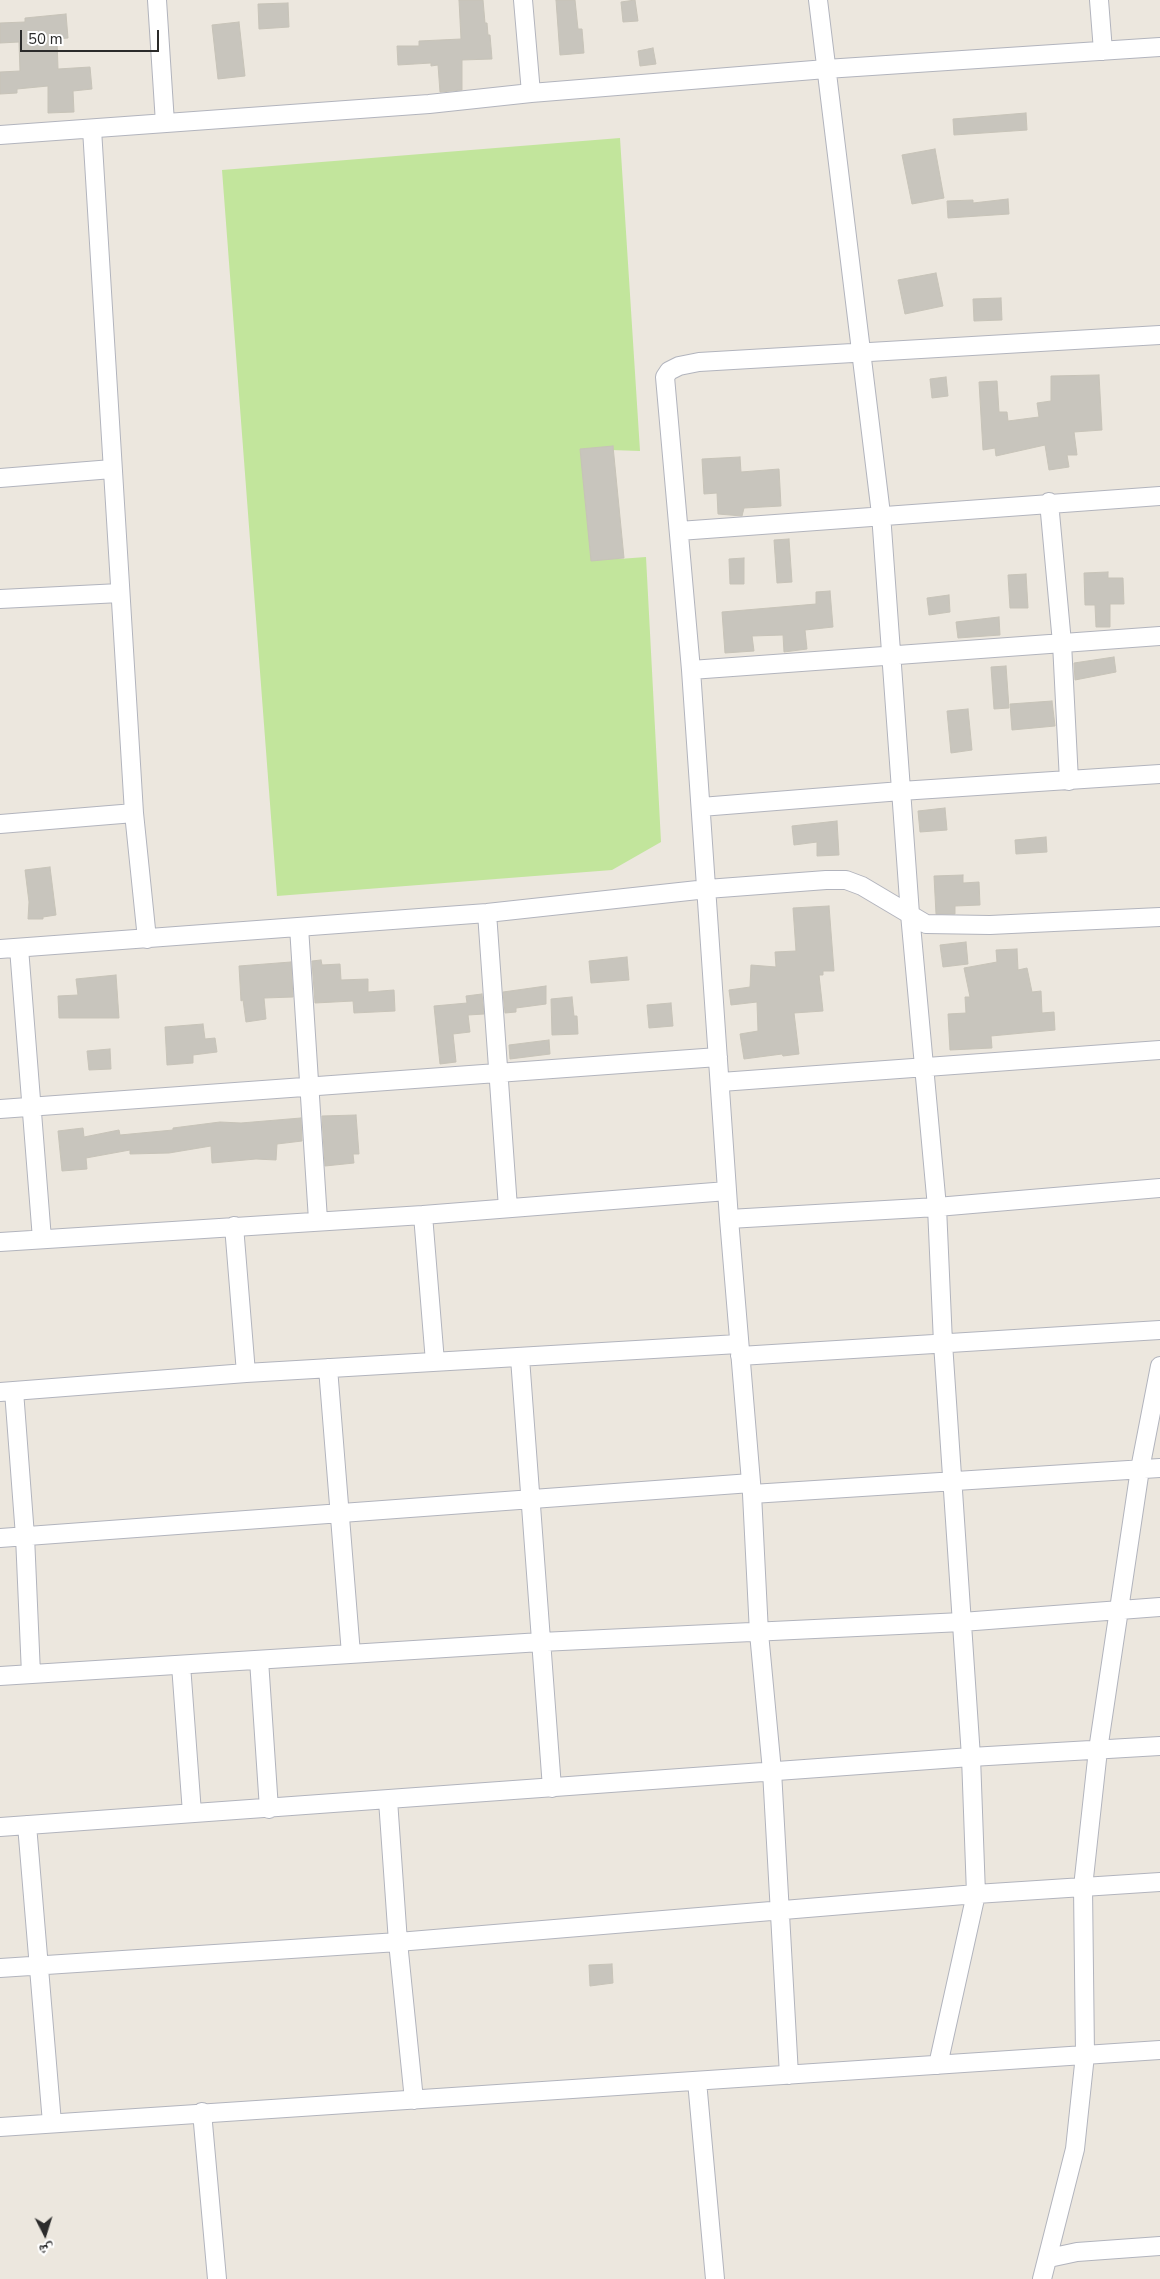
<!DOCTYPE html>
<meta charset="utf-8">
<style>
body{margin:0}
#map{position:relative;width:1160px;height:2279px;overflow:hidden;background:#ece7de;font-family:"Nunito Sans","Noto Naskh Arabic",sans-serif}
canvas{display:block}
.north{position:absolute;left:20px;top:2209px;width:50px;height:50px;-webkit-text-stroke:4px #fff;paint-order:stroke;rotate:175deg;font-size:14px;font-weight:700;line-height:20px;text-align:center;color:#2b2b2b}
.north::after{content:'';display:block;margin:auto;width:18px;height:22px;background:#2b2b2b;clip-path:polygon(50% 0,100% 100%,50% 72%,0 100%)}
.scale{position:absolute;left:20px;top:30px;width:139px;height:22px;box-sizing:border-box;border:2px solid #2b2b2b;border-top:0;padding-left:6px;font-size:15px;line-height:18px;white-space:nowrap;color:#2b2b2b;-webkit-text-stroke:4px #fff;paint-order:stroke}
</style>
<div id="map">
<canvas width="1160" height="2279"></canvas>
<div class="north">ش</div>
<div class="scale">50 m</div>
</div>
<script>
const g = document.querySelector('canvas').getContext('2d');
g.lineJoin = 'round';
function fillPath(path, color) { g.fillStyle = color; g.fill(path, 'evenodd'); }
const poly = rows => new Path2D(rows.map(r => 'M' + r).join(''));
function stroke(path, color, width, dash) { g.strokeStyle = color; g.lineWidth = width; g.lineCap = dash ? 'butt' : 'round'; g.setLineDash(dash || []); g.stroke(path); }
fillPath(poly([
 [620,138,640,451,611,450,619,559,646,557,661,842,612,870,277,896,222,170]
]), '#c2e59c');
const building = poly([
 [459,0,483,0,485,23,487,23,488,35,490,35,492,59,462,60,462,90,440,92,438,65,431,66,431,63,398,65,397,46,419,46,419,41,461,39,459,0],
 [556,0,575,0,578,29,582,29,584,53,560,55,556,0],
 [635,0,638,21,623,22,621,2,635,0],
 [288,3,289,27,259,29,258,4,288,3],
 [66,14,68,38,57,39,58,69,90,67,92,89,73,91,74,112,48,113,48,86,17,89,17,93,0,94,0,72,20,71,19,42,0,43,0,23,25,22,25,18,66,14],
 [239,22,245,76,218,79,212,25,239,22],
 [653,48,656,64,640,66,638,51,653,48],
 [1026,113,1027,130,954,135,953,119,1026,113],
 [935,149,944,198,912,204,902,155,935,149],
 [1008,199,1009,214,948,218,947,201,973,200,973,203,1008,199],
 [936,273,943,306,905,314,898,280,936,273],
 [1001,298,1002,320,974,321,973,299,1001,298],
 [1099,375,1102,430,1074,432,1077,455,1067,455,1069,467,1049,470,1045,445,996,456,995,448,983,450,979,382,997,381,999,412,1007,412,1008,421,1039,417,1037,403,1051,401,1051,376,1099,375],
 [946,377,948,396,932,398,930,379,946,377],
 [613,446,624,558,591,561,580,449,613,446],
 [740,457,741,472,779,469,781,506,744,508,742,516,718,514,717,493,704,494,702,459,740,457],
 [789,539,792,582,777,583,774,540,789,539],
 [744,558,744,584,730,584,729,559,744,558],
 [1108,572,1108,578,1123,578,1124,604,1110,604,1110,627,1096,627,1095,605,1085,605,1084,573,1108,572],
 [1026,574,1028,608,1010,608,1008,575,1026,574],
 [830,591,833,627,805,630,807,649,784,652,783,635,752,636,754,651,725,653,722,612,816,604,816,592,830,591],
 [949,595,950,612,929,615,927,598,949,595],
 [999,617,1000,635,958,638,956,622,999,617],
 [1114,657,1116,672,1075,680,1074,663,1114,657],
 [1006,666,1009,708,994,709,991,667,1006,666],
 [1052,701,1055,726,1012,730,1010,704,1052,701],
 [968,709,972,750,951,753,947,711,968,709],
 [945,808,947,830,920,832,918,811,945,808],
 [837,821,839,855,817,856,817,842,794,845,792,826,837,821],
 [1046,837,1047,852,1016,854,1015,840,1046,837],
 [50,867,56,915,43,917,43,919,28,919,29,902,25,870,50,867],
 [963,875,963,883,979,882,980,905,955,906,955,914,936,914,934,876,963,875],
 [829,906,834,971,823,971,823,975,819,975,823,1011,794,1013,799,1054,783,1056,782,1054,744,1059,740,1034,758,1031,757,1002,731,1005,729,990,750,987,751,965,776,967,775,952,796,951,793,908,829,906],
 [966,942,968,964,943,967,940,945,966,942],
 [1017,949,1018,970,1027,968,1032,992,1041,991,1042,1013,1054,1012,1055,1030,991,1036,992,1048,950,1050,948,1014,966,1013,965,997,970,997,964,968,997,962,996,950,1017,949],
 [627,957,629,980,591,983,589,961,627,957],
 [321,960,322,965,340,964,341,980,368,979,368,992,394,990,395,1011,354,1013,353,1001,315,1003,312,961,321,960],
 [291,962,293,997,264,998,266,1019,246,1022,243,1000,241,1001,239,966,291,962],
 [116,975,119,1018,59,1018,58,996,78,995,76,979,116,975],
 [546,986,546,1004,516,1008,516,1012,505,1013,503,992,546,986],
 [482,994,484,1014,468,1015,470,1032,453,1034,456,1062,440,1064,434,1006,467,1003,466,996,482,994],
 [572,997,574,1016,577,1016,578,1034,552,1035,551,999,572,997],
 [671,1003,673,1026,649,1028,647,1005,671,1003],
 [203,1024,205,1039,215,1038,217,1052,193,1055,193,1063,167,1065,165,1027,203,1024],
 [549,1040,550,1054,510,1059,509,1045,549,1040],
 [110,1049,111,1069,89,1070,87,1051,110,1049],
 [356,1115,359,1154,353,1154,354,1163,325,1166,322,1116,356,1115],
 [301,1118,302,1141,277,1144,276,1160,256,1159,212,1163,211,1146,169,1153,130,1154,130,1150,86,1158,87,1169,62,1171,58,1131,83,1128,84,1137,119,1130,120,1135,173,1130,173,1128,220,1122,241,1123,301,1118],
 [612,1964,613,1983,590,1986,589,1965,612,1964]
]);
fillPath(building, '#c8c5bd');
stroke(building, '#c7c3b8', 1);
const minor = poly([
 [157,0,165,123],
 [523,0,531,93],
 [818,0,881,514,910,914,937,1207,943,1343,971,1757,976,1894,938,2065],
 [1099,0,1103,51],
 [92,129,134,813,147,939],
 [0,135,429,104,531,93,826,69,1160,47],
 [0,478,112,469],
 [1049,502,1062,643,1069,781],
 [679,531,1160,496],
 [0,599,120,593],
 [691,670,1160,636],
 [701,807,901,791,1160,774],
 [0,824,134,813],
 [487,913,508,1208],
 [299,927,318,1220],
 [19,948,42,1239],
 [0,949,487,913,707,889,826,880,846,880,862,886,926,924,990,925,1160,917],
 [721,1082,1160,1050],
 [0,1109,718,1057],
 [423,1215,435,1362],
 [729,1219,937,1207,1160,1188],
 [234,1226,246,1373],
 [0,1242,423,1215,727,1191],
 [740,1356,1160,1330],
 [520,1358,552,1788],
 [328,1368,351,1654],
 [14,1391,25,1536,31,1674],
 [0,1392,246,1373,738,1344],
 [752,1494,1160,1468],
 [0,1538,751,1483],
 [259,1660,269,1809],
 [181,1665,192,1813],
 [0,1676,541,1642,962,1622,1160,1607],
 [388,1800,398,1942,414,2100],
 [27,1825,52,2123],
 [0,1827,971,1757,1160,1746],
 [0,1968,398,1942,976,1894,1160,1882],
 [789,2075,772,1771,759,1633,752,1494,729,1219,691,670,665,377,669,371,679,366,699,362,1160,335],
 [697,2081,715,2279],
 [202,2112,217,2279],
 [0,2127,1160,2050],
 [1049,2258,1077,2252,1160,2246],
 [1042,2279,1075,2149,1085,2055,1083,1887,1098,1750,1140,1469,1160,1366]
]);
stroke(minor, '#b2b4bd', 20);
stroke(minor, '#fff', 18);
</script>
